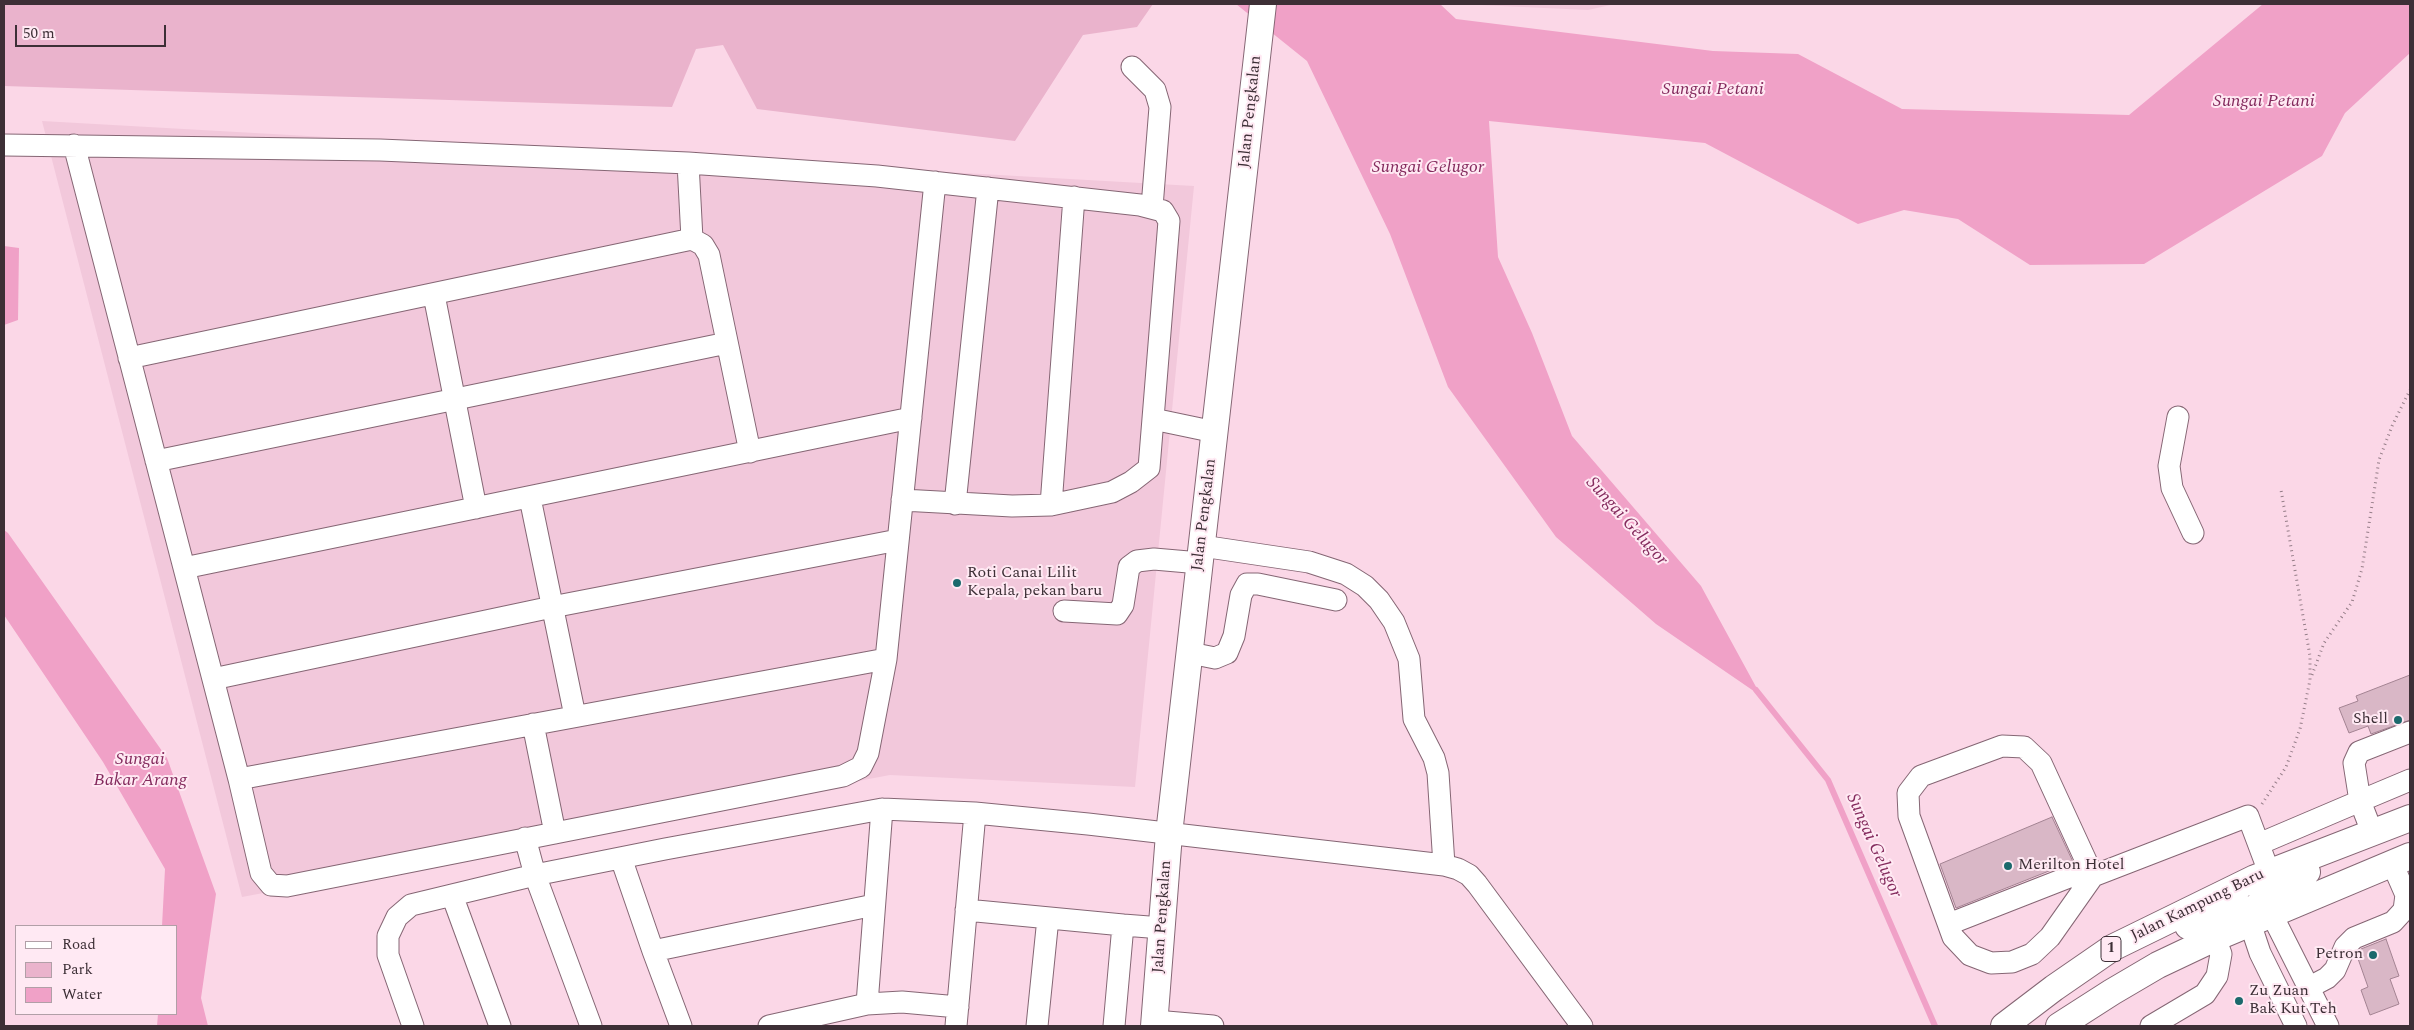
<!DOCTYPE html>
<style>
body{margin:0}
#map{position:relative;width:2414px;height:1030px;overflow:hidden;background:#fbd7e7;font-family:Spectral,serif}
canvas{display:block}
.frame{position:absolute;inset:0;border:5px solid #3d2f36;pointer-events:none}
.legend{position:absolute;left:15px;top:925px;width:162px;height:90px;box-sizing:border-box;background:#ffe9f3;border:1px solid #b19fa7;margin:0;padding:6px 9px;list-style:none;font-size:15px;color:#3d2f36}
.legend li{display:flex;align-items:center;gap:10px;height:25px}
.legend b{width:25px;border:1px solid #b19fa7}
.scale{position:absolute;left:15px;top:25px;width:151px;height:22px;box-sizing:border-box;border:2px solid #3d2f36;border-top:0;padding-left:6px;font-size:15px;line-height:18px;white-space:nowrap;color:#3d2f36;-webkit-text-stroke:4px #ffe9f3;paint-order:stroke}
</style>
<div id="map">
<canvas width="2414" height="1030"></canvas>
<div class="frame"></div>
<ul class="legend">
<li><b style="height:6px;background:#fff"></b>Road</li>
<li><b style="height:14px;background:#eab3cc"></b>Park</li>
<li><b style="height:14px;background:#f0a1c7"></b>Water</li>
</ul>
<div class="scale">50 m</div>
</div>
<script>
const g = document.querySelector('canvas').getContext('2d');
g.lineJoin = 'round';
function fillPath(path, color) { g.fillStyle = color; g.fill(path, 'evenodd'); }
const poly = rows => new Path2D(rows.map(r => 'M' + r).join(''));
function stroke(path, color, width, dash) { g.strokeStyle = color; g.lineWidth = width; g.lineCap = dash ? 'butt' : 'round'; g.setLineDash(dash || []); g.stroke(path); }
function write(font, color, halo, rows, align = 'center') {
  g.font = font + ' Spectral,serif'; g.lineWidth = 4; g.setLineDash([]); g.textBaseline = 'middle'; g.strokeStyle = halo; g.fillStyle = color; for (const [text, x, y, turn = 0] of rows) {
    g.save(); g.translate(x, y); g.rotate((+turn || 0) * Math.PI / 180); g.textAlign = isNaN(turn) ? turn : align; if (halo) g.strokeText(text, 0, 0); g.fillText(text, 0, 0); g.restore();
  }
}
fillPath(poly([
 [1458,4,1615,4,1588,10],
 [42,121,1194,186,1135,787,890,775,242,897]
]), '#f2c8db');
fillPath(poly([
 [4,4,1153,4,1137,27,1083,35,1015,141,757,109,723,45,696,49,672,107,4,86]
]), '#eab3cc');
fillPath(poly([
 [1236,4,1440,4,1456,19,1713,51,1798,54,1902,109,2129,115,2263,4,2410,4,2410,53,2345,113,2322,156,2144,264,2030,265,1958,219,1904,210,1858,224,1705,143,1489,121,1498,257,1532,333,1572,436,1701,586,1761,696,1656,624,1556,537,1448,387,1390,234,1307,61],
 [4,246,19,248,18,320,4,325],
 [4,530,8,533,167,758,216,894,201,998,208,1026,157,1026,158,1014,176,1014,176,926,162,926,165,869,103,762,4,615]
]), '#f0a1c7');
stroke(poly([
 [1756,690,1828,780,1935,1026]
]), '#f0a1c7', 6);
const building = poly([
 [2410,675,2410,720,2371,734,2368,726,2349,733,2339,708,2358,701,2356,696,2410,675],
 [2052,817,2074,864,2064,865,1956,908,1940,864,2052,817],
 [2386,939,2399,976,2390,979,2399,1004,2370,1015,2361,990,2368,987,2356,953,2361,949,2386,939]
]);
fillPath(building, '#d9b7c6');
stroke(building, '#a38392', 1);
const minor = poly([
 [1132,67,1155,90,1160,107,1152,207],
 [4,145,380,150,688,163,877,176,1140,205,1163,211,1169,221,1149,468,1131,482,1112,492,1051,505,1012,506,902,500],
 [74,145,239,779,261,873,271,885,287,886,843,776,861,767,868,753,886,659,935,182],
 [688,163,692,239],
 [434,295,476,508],
 [129,358,692,239,703,245,709,255,750,452],
 [2178,417,2169,466,2172,488,2193,533],
 [1153,419,1215,432],
 [156,461,727,343],
 [530,498,575,716],
 [955,504,988,188],
 [1051,505,1074,197],
 [1202,546,1309,562,1346,574,1365,586,1379,600,1394,622,1409,659,1414,719,1434,758,1438,773,1444,865],
 [184,568,911,418],
 [1064,611,1117,614,1123,605,1129,567,1137,561,1154,559,1200,563],
 [1190,653,1215,658,1227,653,1234,636,1241,595,1247,584,1258,584,1336,600],
 [213,679,552,607,898,540],
 [533,724,555,833],
 [2002,746,2024,747,2041,763,2093,876,2050,937,2032,954,2012,962,1991,963,1970,955,1953,937,1909,816,1908,793,1921,776,2002,746],
 [239,779,886,659],
 [2372,832,2360,801,2410,780],
 [525,838,535,875,591,1026],
 [2259,844,2360,801,2354,763,2359,752,2410,732],
 [621,858,653,951,681,1026],
 [452,895,500,1026],
 [966,910,1123,925],
 [2271,913,2328,1026],
 [2250,923,2260,953,2296,1026],
 [1949,924,2069,877,2093,876,2248,816,2269,872],
 [653,951,874,905],
 [2308,988,2327,978,2335,970,2345,947,2354,938,2393,922,2404,910,2406,895,2392,863],
 [867,1004,882,809],
 [1155,1021,1213,1026],
 [413,1026,388,955,388,936,397,917,411,905,535,875,665,849,882,809,975,813,1088,824,1444,865,1458,869,1469,875,1477,884,1582,1026],
 [769,1026,867,1004,902,1002,958,1007],
 [956,1026,975,813],
 [1037,1026,1048,918],
 [1114,1026,1123,925,1162,928],
 [2151,1026,2205,994,2217,976,2221,954,2215,938]
]);
const major = poly([
 [2250,922,2256,908,2264,898,2281,885,2307,872],
 [2188,926,2218,914,2256,908,2263,910],
 [1154,1026,1169,834,1263,4],
 [2004,1026,2054,988,2112,948,2255,878,2410,818],
 [2059,1026,2112,992,2158,965,2215,938,2410,856]
]);
stroke(minor, '#856674', 23);
stroke(major, '#856674', 28);
stroke(poly([
 [2312,675,2324,643,2352,602,2362,569,2379,460,2392,426,2410,390],
 [2262,804,2286,767,2300,729,2310,680,2310,656,2281,490]
]), '#967e89', 3, [1, 4]);
stroke(minor, '#fff', 21);
stroke(major, '#fff', 26);
for (const [x, y, r, color] of [
 [957,583,5,"#1b696c"],
 [2398,720,5,"#1b696c"],
 [2008,866,5,"#1b696c"],
 [2373,955,5,"#1b696c"],
 [2239,1001,5,"#1b696c"]
]) { const dot = new Path2D(); dot.arc(x, y, r, 0, 2 * Math.PI); g.fillStyle = color; g.fill(dot); stroke(dot, '#ffe9f3', 2); }
for (const [x, y, w] of [
 [2111,949,20]
]) { const box = new Path2D(); box.roundRect(x - w / 2, y - 12.5, w, 25, 4); g.fillStyle = '#ffe9f3'; g.fill(box); stroke(box, '#3d2f36', 1); }
write('bold 15px', '#3d2f36', null, [
 ["1",2111,949]
]);
write('16px', '#3d2f36', '#ffe9f3', [
 ["Jalan Pengkalan",1251,112,-84],
 ["Jalan Pengkalan",1205,515,-83],
 ["Jalan Kampung Baru",2198,906,-26],
 ["Jalan Pengkalan",1163,917,-86]
]);
write('16px', '#3d2f36', '#ffe9f3', [
 ["Roti Canai Lilit",967,574],
 ["Kepala, pekan baru",967,592],
 ["Shell",2388,720,"right"],
 ["Merilton Hotel",2018,866],
 ["Petron",2363,955,"right"],
 ["Zu Zuan",2249,992],
 ["Bak Kut Teh",2249,1010]
], 'left');
write('italic 18px', '#842a5d', '#ffe9f3', [
 ["Sungai Petani",1713,90],
 ["Sungai Petani",2264,102],
 ["Sungai Gelugor",1428,168],
 ["Sungai Gelugor",1626,522,48],
 ["Sungai",140,760],
 ["Bakar Arang",140,781],
 ["Sungai Gelugor",1873,846,66]
]);
</script>
